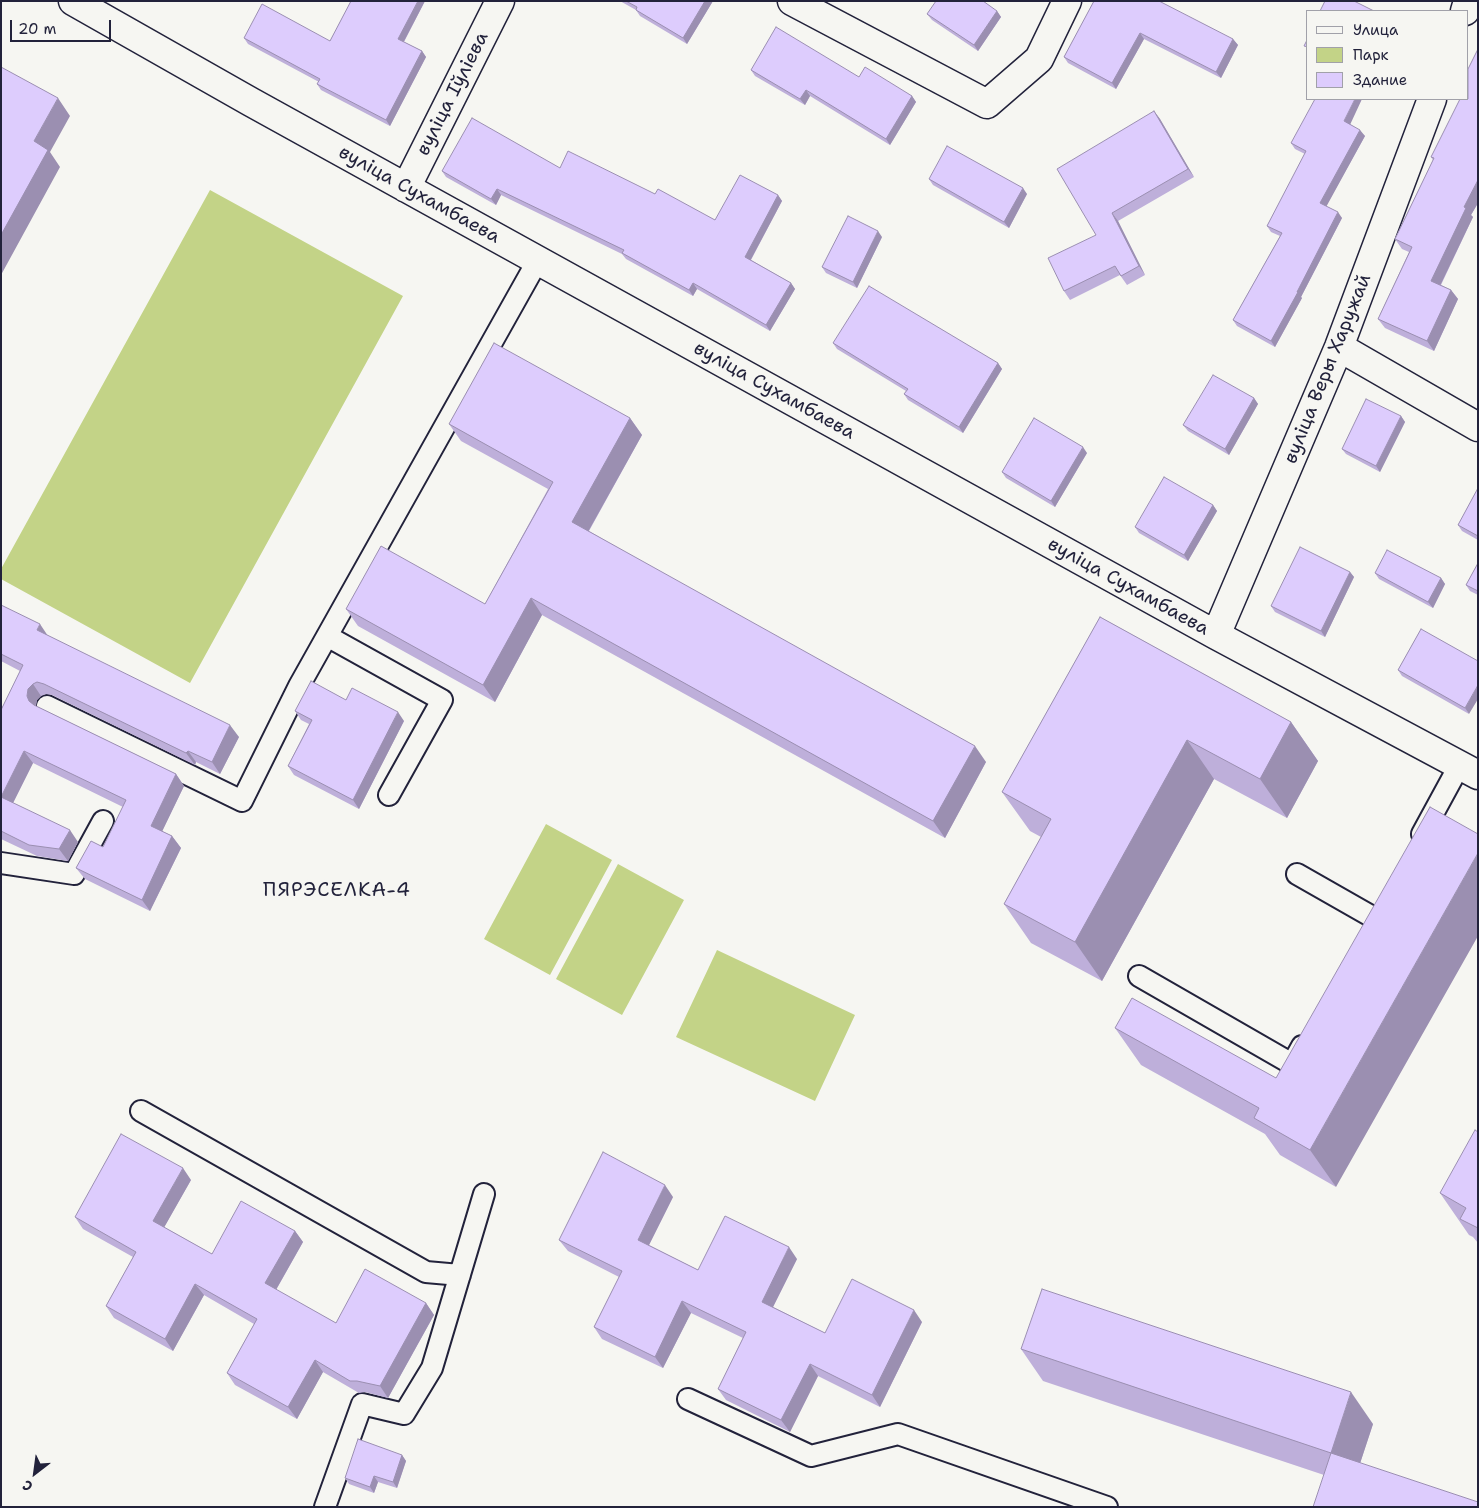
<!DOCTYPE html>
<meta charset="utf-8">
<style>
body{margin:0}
#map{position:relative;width:1479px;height:1508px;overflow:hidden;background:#f6f6f2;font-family:"Shantell Sans",sans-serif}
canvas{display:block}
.frame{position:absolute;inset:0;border:2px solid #22223b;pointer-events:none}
.legend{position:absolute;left:1306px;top:10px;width:162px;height:90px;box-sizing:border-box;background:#f6f6f2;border:1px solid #a1a1a9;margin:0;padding:6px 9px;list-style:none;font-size:15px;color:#22223b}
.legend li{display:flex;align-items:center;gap:10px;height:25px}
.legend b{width:25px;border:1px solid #a1a1a9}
.north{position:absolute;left:10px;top:1448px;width:50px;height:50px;-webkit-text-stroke:4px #f6f6f2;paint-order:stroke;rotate:210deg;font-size:14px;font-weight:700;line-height:20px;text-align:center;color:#22223b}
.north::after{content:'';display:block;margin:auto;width:18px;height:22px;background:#22223b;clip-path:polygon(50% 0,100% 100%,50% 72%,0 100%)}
.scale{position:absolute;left:10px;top:20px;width:101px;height:22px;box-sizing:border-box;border:2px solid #22223b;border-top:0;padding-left:6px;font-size:15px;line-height:18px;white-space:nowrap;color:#22223b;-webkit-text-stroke:4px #f6f6f2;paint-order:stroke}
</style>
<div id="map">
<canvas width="1479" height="1508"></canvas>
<div class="frame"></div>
<ul class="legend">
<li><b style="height:6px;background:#f6f6f2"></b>Улица</li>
<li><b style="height:14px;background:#c3d387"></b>Парк</li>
<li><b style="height:14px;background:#ddccfd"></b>Здание</li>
</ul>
<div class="north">С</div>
<div class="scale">20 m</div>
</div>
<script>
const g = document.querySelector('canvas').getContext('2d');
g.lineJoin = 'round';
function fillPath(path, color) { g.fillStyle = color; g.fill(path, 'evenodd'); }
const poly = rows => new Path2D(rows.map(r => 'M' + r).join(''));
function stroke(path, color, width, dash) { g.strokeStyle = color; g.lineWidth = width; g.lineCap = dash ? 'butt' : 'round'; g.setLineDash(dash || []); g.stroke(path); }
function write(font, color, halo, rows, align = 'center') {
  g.font = font + ' "Shantell Sans",sans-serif'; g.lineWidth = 4.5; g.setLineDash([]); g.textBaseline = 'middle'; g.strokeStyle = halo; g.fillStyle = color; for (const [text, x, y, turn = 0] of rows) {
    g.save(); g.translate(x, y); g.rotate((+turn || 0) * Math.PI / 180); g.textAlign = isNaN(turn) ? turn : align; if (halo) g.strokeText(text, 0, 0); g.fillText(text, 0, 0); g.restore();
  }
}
fillPath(poly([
 [210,190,403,296,190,683,1,579,1,569],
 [546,824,612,860,550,975,484,939],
 [618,864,684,900,622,1015,556,979],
 [717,950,855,1015,815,1101,676,1037]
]), '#c3d387');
const service = poly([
 [327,636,442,700,389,795],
 [47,706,242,801,299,686,538,260],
 [1422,834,1459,766],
 [1,863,74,874,103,821],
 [1297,874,1376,919],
 [1139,976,1292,1064,1302,1046],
 [141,1111,426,1272,460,1275],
 [688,1399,811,1456,898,1434,1107,1507],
 [325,1507,362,1404,404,1414,432,1368,484,1194]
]);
const minor = poly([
 [73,1,251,102,1216,635,1478,775],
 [792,1,987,104,1039,59,1067,1],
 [1465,11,1468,1],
 [406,188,500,1],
 [1339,347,1478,427],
 [1216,635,1339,347,1432,99]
]);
stroke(service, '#22223b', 24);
stroke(minor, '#22223b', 31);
stroke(service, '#f6f6f2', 20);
stroke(minor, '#f6f6f2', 28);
fillPath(poly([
 [351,1,425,1,404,42,422,51,426,57,390,126,321,90,317,84,319,82,248,44,244,38,330,41],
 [620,1,713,1,687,44,640,16,636,10],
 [1094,1,1233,39,1238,45,1221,78,1144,39,1116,89,1068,63,1064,57],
 [997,11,1001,17,978,51,932,20,927,14],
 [1478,49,1478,203,1471,215,1473,217,1441,285,1451,290,1458,299,1434,351,1385,328,1378,319,1409,252,1402,249,1395,239,1433,160,1431,157,1468,99],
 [751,70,859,77,912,96,916,102,890,145,810,96,805,105,755,76],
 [1154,111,1160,119,1194,177,1118,221,1145,275,1127,285,1120,275,1070,300,1064,291,1096,235],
 [1350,124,1365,136,1326,206,1342,218,1301,297,1302,298,1275,347,1237,326,1233,320,1280,236,1271,232,1267,226,1305,154,1295,149,1291,143],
 [560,168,655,194,715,220,778,195,782,201,751,260,791,283,795,289,770,331,697,289,693,296,626,259,622,254,501,195,496,205,446,177,442,171],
 [929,179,1027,194,1009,228,933,185],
 [882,237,857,288,826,273,822,267],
 [833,343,998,363,1002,369,963,433,908,400,904,394,906,391,837,349],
 [1254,398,1258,404,1229,455,1188,431,1183,425],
 [1401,416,1405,422,1380,472,1346,454,1342,449],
 [630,418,642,435,589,531,986,762,945,838,542,615,495,702,358,626,346,609,485,604,548,489,461,441,449,424],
 [1087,453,1055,507,1006,478,1002,472],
 [1478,488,1478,540,1462,531,1458,525],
 [1213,505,1217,511,1188,561,1139,533,1135,527],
 [1478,563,1478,595,1470,591,1466,585],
 [1350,572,1354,577,1325,637,1275,612,1271,606],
 [1375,573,1441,578,1445,584,1433,608,1379,579],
 [1,605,47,635,239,737,220,774,196,762,195,765,52,695,46,694,41,696,37,700,36,706,176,774,184,786,162,831,172,836,181,848,150,911,85,879,76,868,103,847,123,807,33,763,13,803,78,842,68,861,37,856,1,839,1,710,20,671,1,661],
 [1100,617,1291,722,1318,761,1287,818,1214,779,1102,981,1031,943,1004,904,1041,837,1030,831,1002,792],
 [1421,629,1469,714,1402,676,1398,670],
 [346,700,404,721,359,809,294,775,288,766,309,724,301,720,295,711],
 [1115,1028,1276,1078,1336,1187,1280,1155,1265,1134,1141,1065],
 [1478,1132,1478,1243,1473,1237,1469,1235,1440,1193],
 [191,1180,164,1227,212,1254,295,1231,303,1242,276,1290,336,1323,426,1303,434,1315,388,1398,365,1392,359,1393,323,1372,297,1419,235,1385,227,1373,254,1324,204,1295,173,1351,114,1318,106,1306,133,1257,83,1229,75,1217],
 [673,1197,649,1245,698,1270,797,1259,773,1307,825,1333,922,1322,880,1407,818,1376,790,1432,726,1400,718,1389,743,1338,691,1313,663,1368,602,1339,594,1327,619,1277,568,1251,559,1240],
 [1021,1349,1373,1424,1360,1463,1324,1475,1043,1381],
 [402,1455,406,1461,397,1488,378,1482,374,1493,349,1484,345,1478]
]), '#beafda');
fillPath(poly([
 [418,1,425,1,402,45,398,39],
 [705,1,713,1,687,44,683,38],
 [997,11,1001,17,978,51,974,45],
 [1140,33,1144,39,1116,89,1112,83],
 [1233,39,1238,45,1221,78,1216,72],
 [422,51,426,57,390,126,386,120],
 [806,90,810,96,805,105,800,99],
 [912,96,916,102,890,145,886,139],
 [58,98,70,116,50,152,60,167,1,275,1,235,34,141],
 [1355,99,1362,99,1349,127,1344,121],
 [1154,111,1160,119,1194,177,1188,169],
 [1360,130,1365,136,1325,209,1320,203],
 [1478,180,1478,203,1471,215,1473,217,1438,290,1431,281,1464,207],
 [1023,188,1027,194,1009,228,1004,222],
 [497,189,501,195,496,205,491,199],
 [778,195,782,201,749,263,745,257],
 [1338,212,1342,218,1301,297,1302,298,1275,347,1271,341],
 [1112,213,1118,221,1145,275,1139,266],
 [878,231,882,237,857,288,853,282],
 [693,283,697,289,693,296,689,290],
 [791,283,795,289,770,331,766,325],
 [1451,290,1458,299,1434,351,1427,341],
 [998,363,1002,369,963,433,959,427],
 [1254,398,1258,404,1229,455,1225,449],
 [1401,416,1405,422,1380,472,1376,466],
 [630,418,642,435,584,539,572,522],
 [1083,447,1087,453,1055,507,1051,501],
 [1213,505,1217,511,1188,561,1184,555],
 [1350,572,1354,577,1325,637,1321,631],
 [1441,578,1445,584,1433,608,1428,602],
 [531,598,542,615,495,702,483,685],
 [40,624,48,636,37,630],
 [33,684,41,696,37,700,35,707,29,701,27,696,28,689],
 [1478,685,1478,699,1469,714,1465,708],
 [398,712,404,721,359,809,353,800],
 [1291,722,1318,761,1287,818,1260,779],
 [230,725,239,737,220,774,212,762],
 [1187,740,1214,779,1102,981,1075,942],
 [975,746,986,762,945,838,933,821],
 [24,751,33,763,10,809,1,797],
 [188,751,196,762,195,765,186,753],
 [176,774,184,786,159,838,151,826],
 [70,830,78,842,68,861,59,849],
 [172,836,181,848,150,911,142,900],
 [1478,853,1478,936,1336,1187,1310,1150],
 [183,1168,191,1180,161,1233,153,1221],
 [665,1185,673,1197,646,1251,638,1240],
 [295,1231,303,1242,273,1295,265,1283],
 [789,1247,797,1259,770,1313,762,1302],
 [195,1284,204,1295,173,1351,165,1339],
 [682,1301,691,1313,663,1368,655,1357],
 [426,1303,434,1315,388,1398,380,1386],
 [914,1310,922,1322,880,1407,872,1395],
 [315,1360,323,1372,297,1419,288,1407],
 [810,1364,818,1376,790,1432,781,1420],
 [1351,1392,1373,1424,1353,1485,1331,1453],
 [402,1455,406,1461,397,1488,393,1482],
 [374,1476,378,1482,374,1493,370,1487]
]), '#9b8fb1');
const building = poly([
 [351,1,418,1,398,39,422,51,386,120,317,84,320,79,244,38,262,4,330,41,351,1],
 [626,1,705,1,683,38,636,10,637,7,626,1],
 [936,1,983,1,997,11,974,45,927,14,936,1],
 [1094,1,1159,1,1233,39,1216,72,1140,33,1112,83,1064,57,1094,1],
 [1325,1,1354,1,1374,11,1320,11,1325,1],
 [776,27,859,77,865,67,912,96,886,139,806,90,800,99,751,70,776,27],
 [1308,38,1308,47,1304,46,1308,38],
 [1478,49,1478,180,1464,207,1466,208,1431,281,1451,290,1427,341,1378,319,1412,247,1395,239,1434,158,1431,157,1460,99,1468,99,1468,69,1478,49],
 [1,67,58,98,34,141,48,150,1,235,1,67],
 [1315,99,1355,99,1344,121,1360,130,1320,203,1338,212,1297,292,1298,292,1271,341,1233,320,1282,233,1267,226,1306,151,1291,143,1315,99],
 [1154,111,1188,169,1112,213,1139,266,1121,276,1115,266,1064,291,1048,258,1096,235,1057,169,1154,111],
 [472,118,560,168,568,151,655,194,658,189,715,220,740,175,778,195,745,257,791,283,766,325,693,283,689,290,622,253,624,250,497,189,491,199,442,171,472,118],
 [947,146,1023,188,1004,222,929,179,947,146],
 [848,216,878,231,853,282,822,267,848,216],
 [869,286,998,363,959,427,904,394,908,389,833,343,869,286],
 [494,343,630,418,572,522,975,746,933,821,531,598,483,685,346,609,381,546,485,604,553,482,449,424,494,343],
 [1213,375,1254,398,1225,449,1183,425,1213,375],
 [1366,399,1401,416,1376,466,1342,449,1366,399],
 [1034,418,1083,447,1051,501,1002,472,1034,418],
 [1164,477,1213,505,1184,555,1135,527,1164,477],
 [1478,488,1478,536,1458,525,1478,488],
 [1300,547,1350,572,1321,631,1271,606,1300,547],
 [1387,550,1441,578,1428,602,1375,573,1387,550],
 [1478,563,1478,591,1466,585,1478,563],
 [1,605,40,624,37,630,230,725,212,762,188,751,186,753,44,684,37,682,33,684,28,689,27,696,29,701,34,705,176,774,151,826,172,836,142,900,76,868,91,841,103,847,126,800,24,751,1,797,70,830,59,849,29,845,1,831,1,710,23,665,1,654,1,605],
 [1100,617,1291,722,1260,779,1187,740,1075,942,1004,904,1051,819,1002,792,1100,617],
 [1421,629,1478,661,1478,685,1465,708,1398,670,1421,629],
 [311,681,346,700,352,688,398,712,353,800,288,766,312,720,295,711,311,681],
 [1430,807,1478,834,1478,853,1310,1150,1254,1118,1259,1108,1115,1028,1132,998,1276,1078,1430,807],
 [1475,1130,1478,1132,1478,1228,1460,1219,1466,1208,1440,1193,1475,1130],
 [121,1134,183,1168,153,1221,212,1254,241,1201,295,1231,265,1283,336,1323,365,1269,426,1303,380,1386,357,1381,350,1381,315,1360,288,1407,227,1373,257,1319,195,1284,165,1339,106,1306,136,1252,75,1217,121,1134],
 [603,1152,665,1185,638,1240,698,1270,725,1216,789,1247,762,1302,825,1333,852,1279,914,1310,872,1395,810,1364,781,1420,718,1389,746,1332,682,1301,655,1357,594,1327,622,1271,559,1240,603,1152],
 [1042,1289,1351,1392,1331,1453,1021,1349,1042,1289],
 [358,1439,402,1455,393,1482,374,1476,370,1487,345,1478,358,1439],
 [1331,1453,1478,1502,1478,1507,1313,1507,1331,1453]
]);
fillPath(building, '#ddccfd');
stroke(building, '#9b8fb1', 1);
write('19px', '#22223b', '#f6f6f2', [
 ["вуліца Іўліева",453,94,-63],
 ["вуліца Сухамбаева",419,195,29],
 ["вуліца Веры Харужай",1328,369,-68],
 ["вуліца Сухамбаева",774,391,29],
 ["вуліца Сухамбаева",1128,587,29]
]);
g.letterSpacing = '1px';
write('20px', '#22223b', '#f6f6f2', [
 ["ПЯРЭСЕЛКА-4",337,891]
]);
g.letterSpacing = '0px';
</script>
